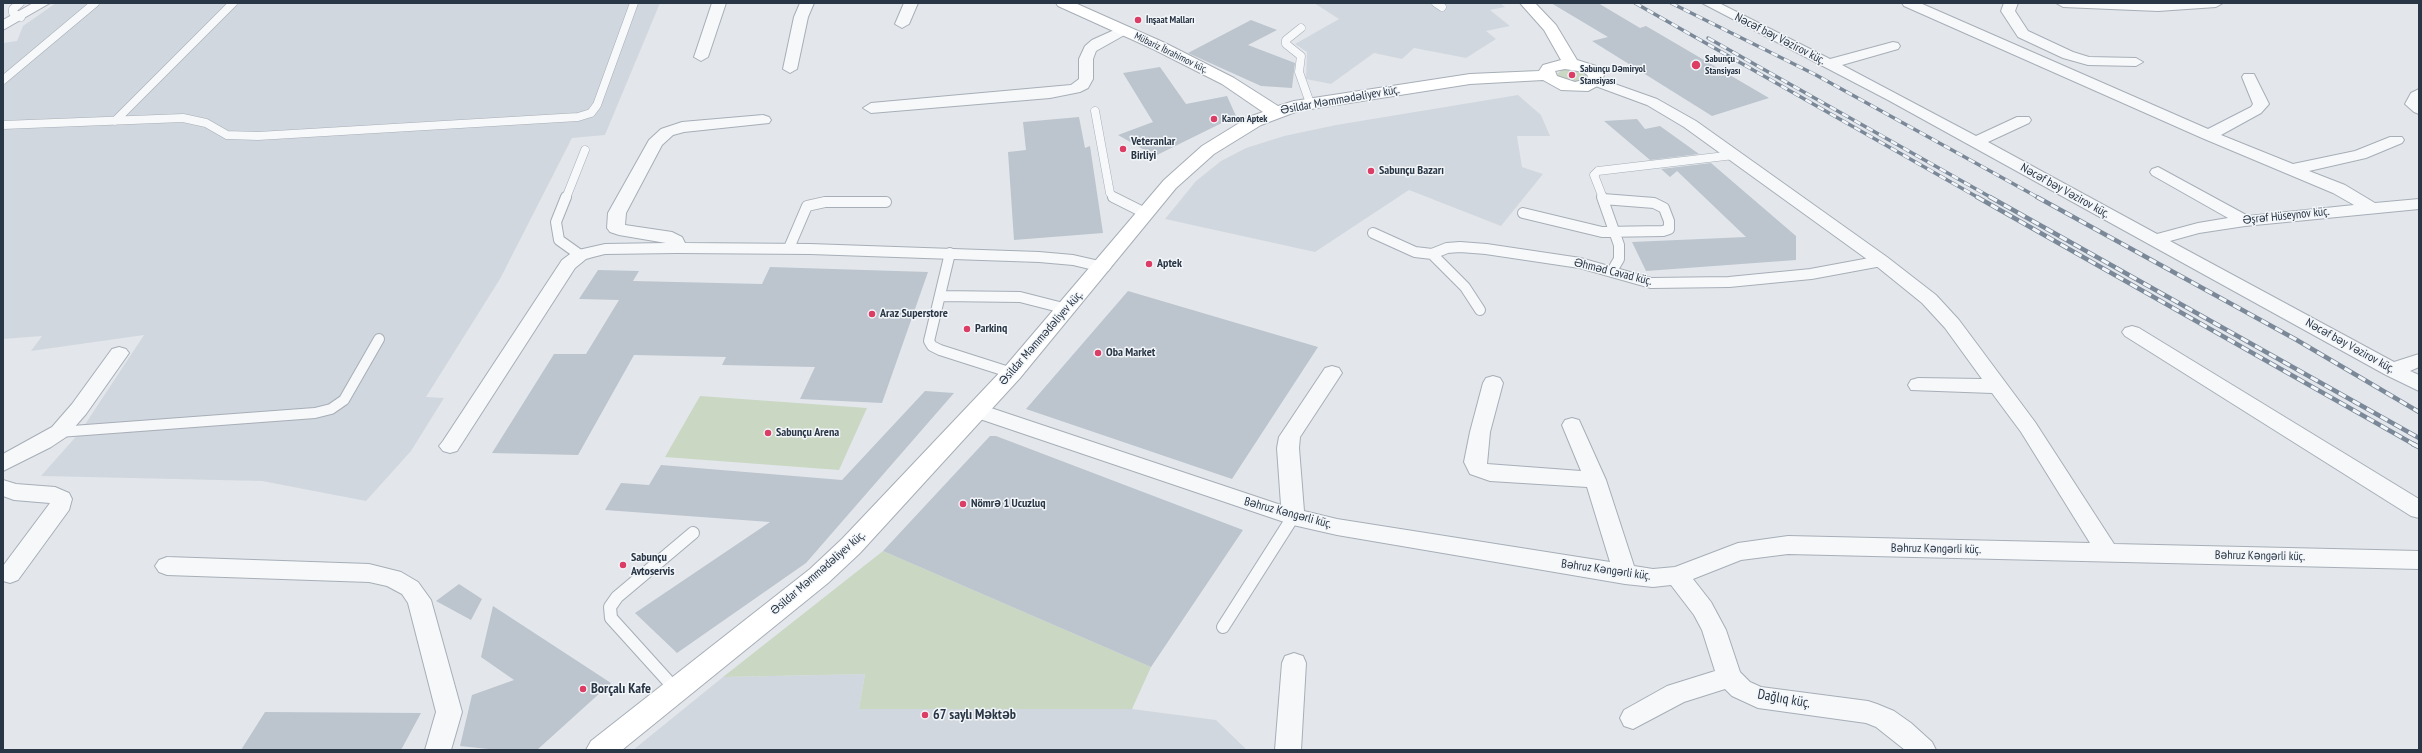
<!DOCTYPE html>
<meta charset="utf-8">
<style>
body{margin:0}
#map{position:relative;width:2422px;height:753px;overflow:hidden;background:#e3e7ec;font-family:"PT Sans Narrow",sans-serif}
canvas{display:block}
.frame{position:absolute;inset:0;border:4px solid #293646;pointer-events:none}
</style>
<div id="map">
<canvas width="2422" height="753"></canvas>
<div class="frame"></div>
</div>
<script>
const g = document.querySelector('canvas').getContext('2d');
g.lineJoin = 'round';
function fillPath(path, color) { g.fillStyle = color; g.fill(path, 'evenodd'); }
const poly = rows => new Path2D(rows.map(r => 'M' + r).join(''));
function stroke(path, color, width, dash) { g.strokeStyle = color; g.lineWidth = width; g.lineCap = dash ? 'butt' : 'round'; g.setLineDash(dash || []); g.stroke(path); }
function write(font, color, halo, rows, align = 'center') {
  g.font = font + ' "PT Sans Narrow",sans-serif'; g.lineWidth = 3; g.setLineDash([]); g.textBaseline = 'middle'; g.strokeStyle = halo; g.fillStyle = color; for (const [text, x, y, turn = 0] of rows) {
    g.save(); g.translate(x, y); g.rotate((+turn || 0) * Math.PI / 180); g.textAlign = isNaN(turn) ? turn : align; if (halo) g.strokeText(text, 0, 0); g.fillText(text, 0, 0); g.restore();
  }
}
fillPath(poly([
 [56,3,660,3,605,135,572,138,500,279,426,397,444,398,411,451,366,501,262,481,41,476,80,432,144,335,31,351,42,336,3,339,3,43,17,41,23,26],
 [1314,3,1500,3,1505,7,1490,10,1510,26,1486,31,1496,39,1466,58,1414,48,1402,59,1374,53,1331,84,1306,79,1307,52,1295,44,1339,19],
 [1518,95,1541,115,1550,136,1517,136,1522,167,1543,174,1501,226,1409,190,1315,252,1165,219,1196,181,1221,161,1246,148,1284,136,1336,125],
 [865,674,859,709,1132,709,1216,720,1247,750,633,750,723,677]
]), '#d1d7de');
fillPath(poly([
 [1572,69,1583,71,1587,77,1583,81,1573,82,1562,79,1557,74,1562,70],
 [700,396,867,408,839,470,665,457],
 [883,551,1151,667,1132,709,859,709,865,674,723,677]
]), '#cad7c3');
fillPath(poly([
 [1551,3,1598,3,1640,28,1646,26,1769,98,1712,116,1592,41,1608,37],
 [1251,20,1277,30,1248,45,1295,63,1292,88,1261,86,1188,53],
 [1160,67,1186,104,1227,96,1236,116,1155,156,1118,135,1153,122,1123,73],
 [1079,117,1085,148,1090,146,1103,233,1014,240,1008,152,1026,150,1023,122],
 [1637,119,1645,129,1660,126,1699,154,1650,160,1604,121],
 [1711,163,1796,236,1796,260,1646,271,1632,242,1746,237,1677,171,1670,177,1661,169],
 [770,267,928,272,882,403,800,399,815,367,722,365,726,357,634,355,578,455,492,453,554,354,586,354,619,300,579,299,598,270,639,271,633,281,762,284],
 [1128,291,1318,347,1232,479,1026,409],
 [925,391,954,393,806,563,677,653,635,613,770,522,605,510,621,483,649,485,661,465,842,480],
 [990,436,996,436,1243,530,1151,667,883,551],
 [459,584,482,599,471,620,436,601],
 [493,606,611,683,537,750,498,750,460,746,472,695,514,680,481,657],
 [265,712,421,713,401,750,241,750]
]), '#bcc4cd');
const laneFar2 = poly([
 [20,3,13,9,13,13,21,17],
 [1436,3,1442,7],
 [1301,28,1286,40,1286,44,1301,56,1299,72,1310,103],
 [3,80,95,3],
 [1095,111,1110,193,1114,198],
 [115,121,233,3],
 [3,125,183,118,206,123,227,135,258,136,578,117,591,113,597,105,634,3],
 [566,198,585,150],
 [1603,198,1594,175,1598,171,1734,155]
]);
const laneFar1 = poly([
 [566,197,556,222,559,240,580,255],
 [1113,197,1145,213],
 [1602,197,1619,245,1619,259,1612,271],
 [1523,213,1602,232,1663,231,1669,229,1669,221,1664,208,1654,203,1603,199],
 [1373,233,1415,252,1432,254,1447,248,1460,247,1486,249,1580,263,1651,283,1729,282,1811,274,1881,261],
 [789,248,807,206,825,202,886,202],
 [950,253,929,341,932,346,940,350,1012,373],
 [1432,254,1465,287,1480,310],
 [940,296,1020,297,1067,309],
 [59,432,315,413,331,409,344,400,379,339]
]);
const lane = poly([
 [1223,627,1293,517],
 [677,691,611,618,610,607,617,597,693,533]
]);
const street = poly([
 [33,3,50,3,3,30,3,20,33,3],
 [712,3,726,3,708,57,701,61,694,57,712,3],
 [800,3,814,3,808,17,797,69,790,73,783,69,794,17,800,3],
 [904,3,918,3,909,24,902,28,895,24,904,3],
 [1702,3,1719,3,1830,59,1893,42,1898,43,1900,46,1898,49,1842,65,1976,136,2017,117,2029,117,2031,120,2029,123,1988,142,2157,234,2198,223,2228,218,2152,175,2150,172,2152,169,2158,167,2248,216,2354,205,2333,193,2202,138,1904,6,1902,3,1920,3,2208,129,2251,107,2253,104,2242,77,2244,74,2254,74,2269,104,2261,113,2221,135,2293,164,2355,151,2390,137,2402,137,2404,140,2402,143,2366,158,2309,171,2345,185,2375,203,2419,199,2419,209,2245,226,2199,233,2170,241,2394,362,2419,354,2419,367,2410,371,2419,375,2419,391,2386,375,1888,100,1702,3],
 [2004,3,2018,3,2015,11,2028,31,2073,52,2089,57,2136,58,2143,62,2136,66,2088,65,2063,58,2018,37,2001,11,2004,3],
 [2056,3,2223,3,2216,7,2158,11,2063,7,2056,3],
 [1123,26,1130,30,1128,33,1096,51,1093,59,1093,79,1088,88,1080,92,1050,98,871,113,863,108,871,103,1071,85,1079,79,1079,59,1085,46,1092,40,1123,26],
 [1595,77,1657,99,1696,121,1887,257,1936,295,1959,320,2035,422,2114,544,2419,551,2419,569,1788,554,1741,560,1693,579,1711,602,1726,630,1740,672,1750,682,1761,687,1868,701,1877,704,1894,711,1911,723,1932,742,1936,750,1905,750,1876,727,1866,723,1758,708,1732,696,1725,689,1684,702,1633,729,1624,726,1620,718,1624,710,1667,686,1715,671,1702,630,1694,615,1671,585,1653,587,1625,584,1337,535,1293,525,971,416,968,411,971,406,978,404,985,406,1281,505,1277,448,1279,437,1325,368,1332,366,1339,368,1342,373,1300,437,1299,448,1304,511,1337,519,1610,562,1587,487,1490,481,1470,474,1464,462,1470,432,1483,383,1486,378,1493,376,1500,378,1503,383,1490,432,1487,464,1581,471,1562,425,1565,420,1572,418,1579,420,1606,480,1634,566,1653,569,1675,567,1738,543,1788,536,2090,543,2021,432,1992,393,1911,390,1908,385,1911,380,1918,378,1982,379,1945,328,1922,303,1875,265,1684,127,1647,105,1590,84,1588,81,1590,78,1595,77],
 [2419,89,2419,114,2414,112,2405,104,2411,93,2419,89],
 [763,115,769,117,771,120,769,123,684,132,673,135,662,145,626,213,625,225,672,232,682,237,685,243,810,244,1039,252,1073,255,1108,263,1111,267,1108,271,1102,272,1073,265,1039,262,810,254,677,253,605,254,593,257,586,259,575,268,457,451,450,453,443,451,439,446,443,441,562,260,574,251,605,244,666,243,619,235,610,232,607,228,608,213,649,140,661,129,682,122,763,115],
 [2132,326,2139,328,2419,499,2419,518,2411,516,2125,336,2122,332,2125,328,2132,326],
 [119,347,126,349,129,353,86,414,66,437,51,447,3,471,3,454,52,427,72,404,112,349,119,347],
 [3,480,16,484,55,487,69,493,72,499,69,510,18,580,10,583,3,581,3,566,50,503,14,500,3,496,3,480],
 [167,557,369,564,401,572,418,582,431,600,462,712,451,750,425,750,436,712,408,603,402,594,387,586,369,582,167,575,159,572,155,566,159,560,167,557],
 [1294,653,1303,656,1306,663,1301,750,1275,750,1282,663,1285,656,1294,653]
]);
const secondary = poly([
 [1056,3,1075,3,1165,43,1234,78,1278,106,1294,101,1470,74,1539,71,1543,65,1561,60,1544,30,1520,3,1535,3,1556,25,1577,60,1596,66,1604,75,1601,84,1588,91,1561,90,1543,80,1470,84,1298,111,1261,125,1214,154,1176,188,1020,378,860,553,828,583,622,750,586,750,591,741,810,569,842,539,1004,368,1164,180,1202,146,1249,117,1263,112,1222,84,1153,49,1058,6,1056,3],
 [1565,69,1584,72,1588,76,1587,79,1575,82,1557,76,1555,71,1565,69]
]);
stroke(laneFar2, '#a7aeb7', 9);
stroke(laneFar1, '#a7aeb7', 12);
stroke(lane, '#a7aeb7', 14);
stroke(street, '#a7aeb7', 2);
stroke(secondary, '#a7aeb7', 2);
stroke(laneFar2, '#f6f8fa', 8);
stroke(laneFar1, '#f6f8fa', 10);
stroke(lane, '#f6f8fa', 12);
fillPath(street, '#f6f8fa');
fillPath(secondary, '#fff');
const railFar2 = poly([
 [1635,3,1979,198],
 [1671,3,1816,75,2039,198],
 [1708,38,1992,198]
]);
const railFar1 = poly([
 [1977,197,2415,445],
 [1990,197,2419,438],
 [2037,197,2295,339,2419,412]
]);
const rail = poly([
 [2413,444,2419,447]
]);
stroke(railFar2, '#7a8898', 3.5);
stroke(railFar1, '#7a8898', 4.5);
stroke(rail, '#7a8898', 5);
stroke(railFar2, '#f3f6f9', 2.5, [7]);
stroke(railFar1, '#f3f6f9', 3, [8]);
stroke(rail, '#f3f6f9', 3.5, [10]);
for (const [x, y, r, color] of [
 [1138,20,4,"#dc3d65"],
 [1696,65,5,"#dc3d65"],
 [1572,75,4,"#dc3d65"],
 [1214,119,4,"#dc3d65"],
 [1123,149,4,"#dc3d65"],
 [1371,171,4,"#dc3d65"],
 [1149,264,4,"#dc3d65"],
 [872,314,4,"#dc3d65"],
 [967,329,4,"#dc3d65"],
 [1098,353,4,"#dc3d65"],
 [768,433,4,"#dc3d65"],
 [963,504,4,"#dc3d65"],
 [623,565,4,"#dc3d65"],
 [583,689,4,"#dc3d65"],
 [925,715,4,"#dc3d65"]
]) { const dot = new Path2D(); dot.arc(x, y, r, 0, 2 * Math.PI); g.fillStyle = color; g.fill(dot); stroke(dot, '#f3f6f9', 1.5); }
write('bold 10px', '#293646', '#f3f6f9', [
 ["İnşaat Malları",1146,20],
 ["Sabunçu",1705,59],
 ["Stansiyası",1705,71],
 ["Sabunçu Dəmiryol",1580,69],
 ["Stansiyası",1580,81],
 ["Kanon Aptek",1222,119]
], 'left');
write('10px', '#293646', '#f3f6f9', [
 ["Mübariz İbrahimov küç.",1171,53,26]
]);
write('12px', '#293646', '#f3f6f9', [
 ["Nəcəf bəy Vəzirov küç.",1780,39,27],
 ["Əsildar Məmmədəliyev küç.",1340,100,-10],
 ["Nəcəf bəy Vəzirov küç.",2065,191,29],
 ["Əşrəf Hüseynov küç.",2286,216,-6],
 ["Əhməd Cavad küç.",1613,272,14],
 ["Əsildar Məmmədəliyev küç.",1041,338,-49],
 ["Nəcəf bəy Vəzirov küç.",2350,346,29],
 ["Bəhruz Kəngərli küç.",1288,513,15],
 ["Bəhruz Kəngərli küç.",1936,549,1],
 ["Bəhruz Kəngərli küç.",2260,556,1],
 ["Bəhruz Kəngərli küç.",1606,570,8],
 ["Əsildar Məmmədəliyev küç.",818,573,-41]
]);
write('bold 12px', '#293646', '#f3f6f9', [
 ["Veteranlar",1131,142],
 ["Birliyi",1131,156],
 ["Sabunçu Bazarı",1379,171],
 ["Aptek",1157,264],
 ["Araz Superstore",880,314],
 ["Parkinq",975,329],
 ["Oba Market",1106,353],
 ["Sabunçu Arena",776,433],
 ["Nömrə 1 Ucuzluq",971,504],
 ["Sabunçu",631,558],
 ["Avtoservis",631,572]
], 'left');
write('bold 14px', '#293646', '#f3f6f9', [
 ["Borçalı Kafe",591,689],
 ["67 saylı Məktəb",933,715]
], 'left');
write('14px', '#293646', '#f3f6f9', [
 ["Dağlıq küç.",1784,699,10]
]);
</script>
